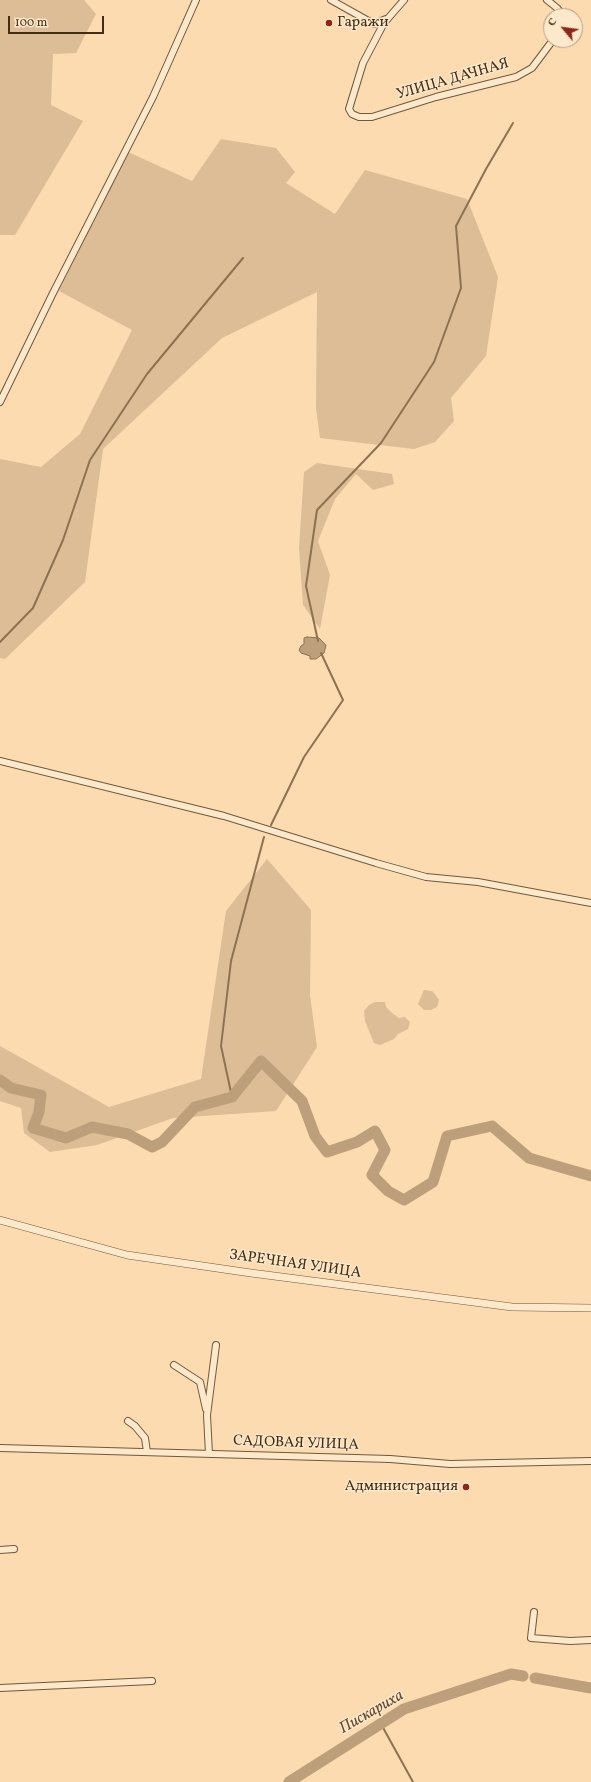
<!DOCTYPE html>
<meta charset="utf-8">
<style>
body{margin:0}
#map{position:relative;width:591px;height:1782px;overflow:hidden;background:#fbdbaf;font-family:Vollkorn,serif}
canvas{display:block}
.north{position:absolute;left:543px;top:8px;width:40px;height:40px;box-sizing:border-box;background:#fce8cb;border:1px solid #b39d82;border-radius:50%;rotate:299deg;font-size:11px;font-weight:700;line-height:16px;text-align:center;color:#452c15}
.north::after{content:'';display:block;margin:auto;width:14px;height:18px;background:#8f2418;clip-path:polygon(50% 0,100% 100%,50% 72%,0 100%)}
.scale{position:absolute;left:8px;top:16px;width:96px;height:18px;box-sizing:border-box;border:2px solid #452c15;border-top:0;padding-left:5px;font-size:12px;line-height:14px;white-space:nowrap;color:#452c15;-webkit-text-stroke:3px #fce8cb;paint-order:stroke}
</style>
<div id="map">
<canvas width="591" height="1782"></canvas>
<div class="north">С</div>
<div class="scale">100 m</div>
</div>
<script>
const g = document.querySelector('canvas').getContext('2d');
g.lineJoin = 'round';
function fillPath(path, color) { g.fillStyle = color; g.fill(path, 'evenodd'); }
const poly = rows => new Path2D(rows.map(r => 'M' + r).join(''));
function stroke(path, color, width, dash) { g.strokeStyle = color; g.lineWidth = width; g.lineCap = dash ? 'butt' : 'round'; g.setLineDash(dash || []); g.stroke(path); }
function write(font, color, halo, rows, align = 'center') {
  g.font = font + ' Vollkorn,serif'; g.lineWidth = 3; g.setLineDash([]); g.textBaseline = 'middle'; g.strokeStyle = halo; g.fillStyle = color; for (const [text, x, y, turn = 0] of rows) {
    g.save(); g.translate(x, y); g.rotate((+turn || 0) * Math.PI / 180); g.textAlign = isNaN(turn) ? turn : align; if (halo) g.strokeText(text, 0, 0); g.fillText(text, 0, 0); g.restore();
  }
}
fillPath(poly([
 [0,0,84,0,96,14,76,53,53,54,51,105,83,121,15,235,0,235],
 [221,139,276,148,295,172,286,183,335,214,365,170,467,199,498,277,486,356,451,398,454,421,435,442,414,449,320,438,316,408,317,292,222,338,103,449,85,582,5,659,0,658,0,459,41,467,80,434,132,330,59,291,128,152,192,181],
 [317,463,392,474,394,484,373,490,356,474,335,499,318,541,330,575,320,629,303,605,299,548,304,472],
 [267,859,311,910,310,995,317,1047,276,1111,173,1118,97,1145,50,1152,24,1133,21,1108,0,1101,0,1046,109,1107,201,1079,226,911],
 [424,990,432,991,434,993,439,1000,437,1007,431,1010,424,1010,418,1004],
 [375,1002,385,1002,386,1007,392,1013,399,1018,405,1017,410,1022,408,1029,398,1034,394,1039,380,1045,374,1043,365,1021,364,1011,369,1005]
]), '#dcbd95');
const water = poly([
 [307,637,319,638,326,645,324,653,316,659,310,659,310,656,301,653,299,650,301,646,304,644,304,638,307,637]
]);
fillPath(water, '#bda07b');
stroke(water, '#8d7252', 1);
stroke(poly([
 [318,641,306,586,317,510,381,443,434,362,461,288,456,226,486,169,513,123],
 [0,642,33,608,63,540,90,460,147,374,243,258],
 [271,825,304,757,343,700,321,653],
 [232,1097,221,1046,231,961,264,837],
 [381,1724,413,1782]
]), '#8d7252', 2);
stroke(poly([
 [0,1080,11,1088,41,1095,39,1112,33,1128,66,1138,92,1127,128,1134,152,1147,162,1142,195,1107,232,1097,261,1061,302,1101,315,1136,327,1152,357,1142,375,1131,385,1150,372,1175,388,1191,404,1200,433,1182,447,1136,492,1126,529,1158,591,1176],
 [535,1678,591,1688],
 [289,1782,404,1709,511,1674,523,1676]
]), '#bda07b', 11);
const minor = poly([
 [331,0,374,24,386,19],
 [404,0,384,23,363,63,349,109,352,114,359,117,372,117,436,97,516,77,532,68,553,40],
 [547,0,557,8,563,16],
 [0,402,52,295,153,97,196,0],
 [0,761,224,816,376,863,426,877,478,882,591,903],
 [174,1365,200,1382,206,1409],
 [128,1421,135,1426,145,1438,147,1452],
 [0,1448,390,1459,450,1464,591,1461],
 [209,1454,207,1415,216,1345],
 [0,1550,14,1549],
 [534,1612,531,1638,570,1641,591,1640],
 [0,1688,152,1681]
]);
const tertiary = poly([
 [0,1220,127,1255,251,1273,512,1307,591,1308]
]);
stroke(minor, '#72583c', 8);
stroke(tertiary, '#72583c', 8);
stroke(minor, '#fce8cb', 6);
stroke(tertiary, '#fce8cb', 7);
for (const [x, y, r, color] of [
 [329,23,4,"#8f2418"],
 [466,1487,4,"#8f2418"]
]) { const dot = new Path2D(); dot.arc(x, y, r, 0, 2 * Math.PI); g.fillStyle = color; g.fill(dot); stroke(dot, '#fce8cb', 1.5); }
write('15px', '#452c15', '#fce8cb', [
 ["Гаражи",337,23],
 ["Администрация",458,1487,"right"]
], 'left');
write('15px', '#452c15', '#fce8cb', [
 ["УЛИЦА ДАЧНАЯ",453,80,-16],
 ["ЗАРЕЧНАЯ УЛИЦА",295,1265,8],
 ["САДОВАЯ УЛИЦА",296,1444,2]
]);
write('italic 16px', '#63492e', '#fce8cb', [
 ["Пискариха",372,1713,-30]
]);
</script>
